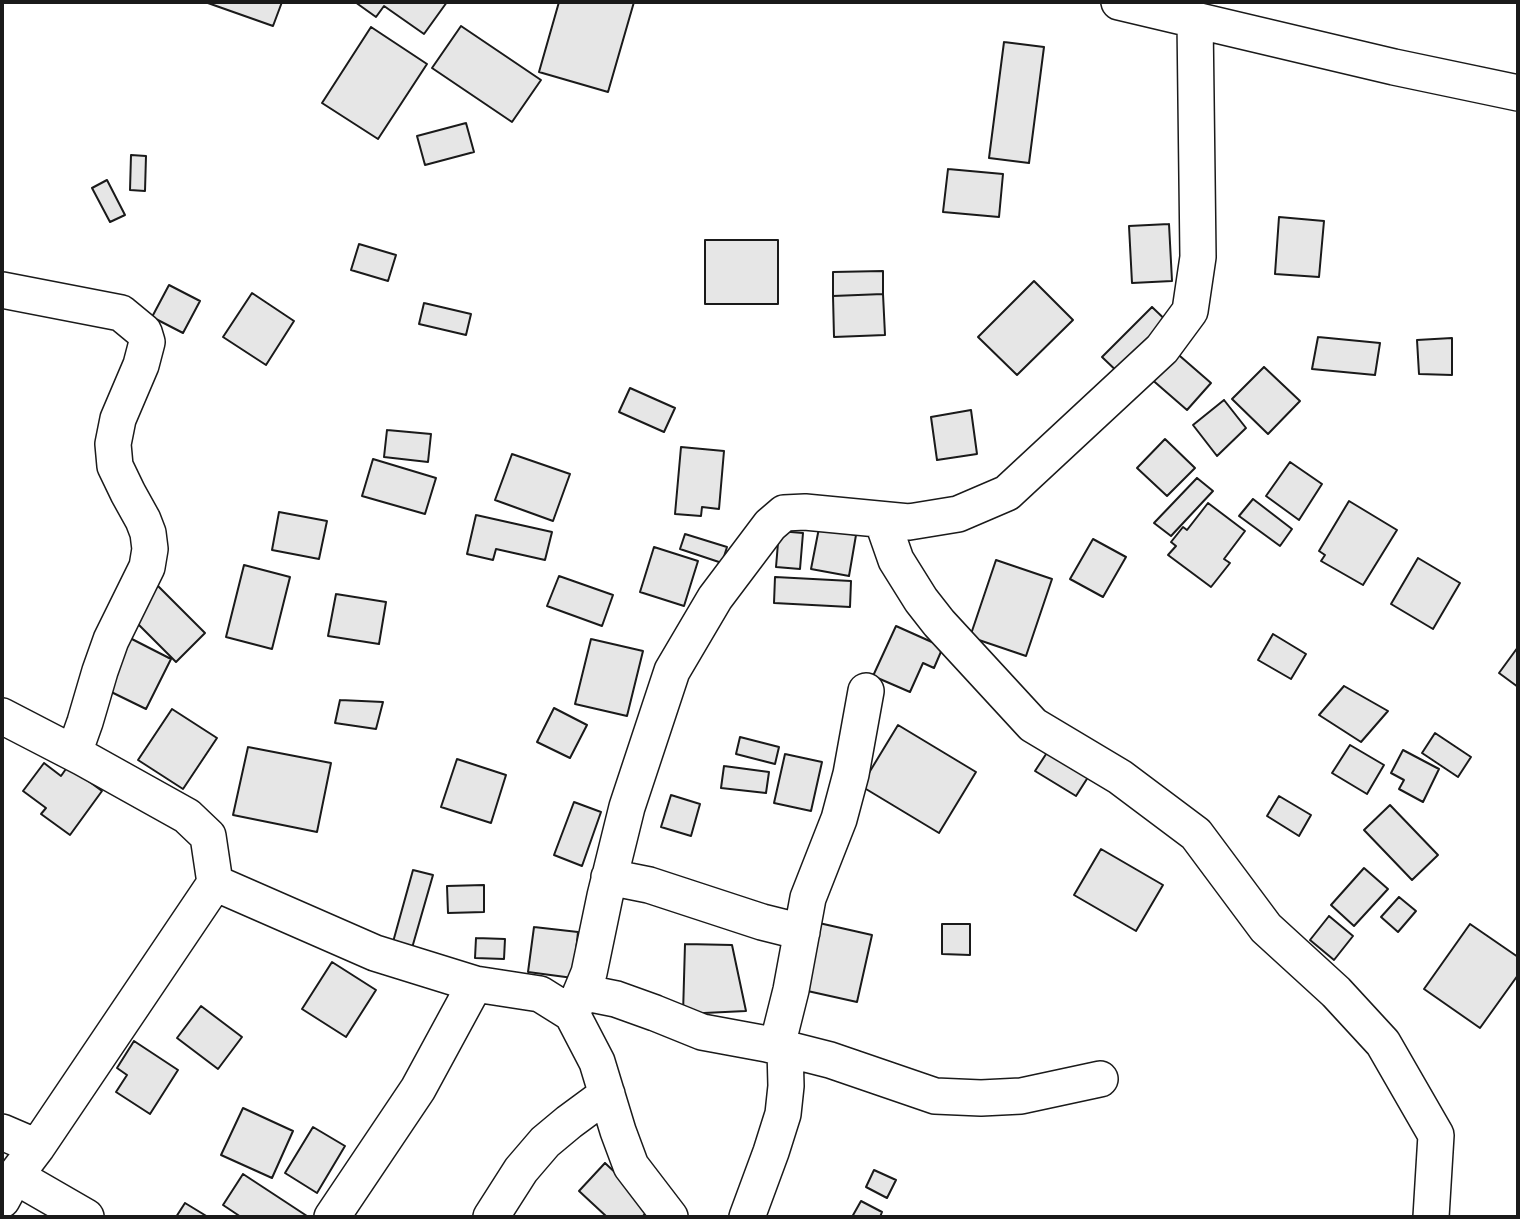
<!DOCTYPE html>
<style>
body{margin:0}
#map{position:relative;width:1520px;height:1219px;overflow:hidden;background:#fff;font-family:"Zilla Slab",serif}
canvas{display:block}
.frame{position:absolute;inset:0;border:4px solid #1a1a1a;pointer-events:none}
</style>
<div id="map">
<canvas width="1520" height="1219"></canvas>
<div class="frame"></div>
</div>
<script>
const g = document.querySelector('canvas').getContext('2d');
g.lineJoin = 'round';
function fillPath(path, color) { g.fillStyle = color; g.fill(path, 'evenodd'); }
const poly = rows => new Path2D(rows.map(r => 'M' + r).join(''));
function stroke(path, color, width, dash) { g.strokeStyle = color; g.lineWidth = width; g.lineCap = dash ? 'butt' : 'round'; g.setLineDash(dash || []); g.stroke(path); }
const building = poly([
 [205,2,282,2,273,26,205,2],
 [355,2,447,2,424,34,384,6,376,17,355,2],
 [559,2,634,2,608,92,539,72,559,2],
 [461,26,541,80,512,122,432,68,461,26],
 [371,27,427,64,378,139,322,103,371,27],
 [1004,42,1044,47,1029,163,989,158,1004,42],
 [466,123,474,152,425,165,417,136,466,123],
 [131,155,146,156,145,191,130,190,131,155],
 [948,169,1003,174,999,217,943,212,948,169],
 [107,180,125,215,110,222,92,188,107,180],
 [1279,217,1324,221,1319,277,1275,274,1279,217],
 [1169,224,1172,281,1132,283,1129,226,1169,224],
 [705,240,778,240,778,304,705,304,705,240],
 [359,244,396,255,388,281,351,270,359,244],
 [883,271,883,294,833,296,833,272,883,271],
 [1034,281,1073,320,1017,375,978,337,1034,281],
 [169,285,200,301,183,333,152,317,169,285],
 [252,293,294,321,266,365,223,337,252,293],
 [883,294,885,335,834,337,833,296,883,294],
 [424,303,471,314,466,335,419,324,424,303],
 [1152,307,1175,329,1125,379,1102,357,1152,307],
 [1318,337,1380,343,1375,375,1312,369,1318,337],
 [1452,338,1452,375,1419,374,1417,340,1452,338],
 [1173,350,1211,383,1187,410,1149,377,1173,350],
 [1264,367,1300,401,1268,434,1232,399,1264,367],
 [630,388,675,408,664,432,619,412,630,388],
 [1224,400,1246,428,1217,456,1193,425,1224,400],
 [971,410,977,454,937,460,931,417,971,410],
 [387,430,431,434,428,462,384,457,387,430],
 [1165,439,1195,468,1167,496,1137,468,1165,439],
 [681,447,724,451,719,509,702,507,701,516,675,514,681,447],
 [512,454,570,474,553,521,495,500,512,454],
 [373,459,436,478,425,514,362,496,373,459],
 [1290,462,1322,484,1299,520,1266,496,1290,462],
 [1197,478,1213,491,1171,536,1154,523,1197,478],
 [1253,499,1292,529,1280,546,1239,516,1253,499],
 [1349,501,1397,530,1363,585,1321,561,1325,555,1319,551,1349,501],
 [1208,503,1245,531,1224,559,1230,563,1211,587,1168,555,1176,546,1171,542,1183,527,1187,530,1208,503],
 [279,512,327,521,319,559,272,550,279,512],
 [476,515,552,532,545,560,496,549,493,560,467,554,476,515],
 [819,528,856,535,849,576,811,569,819,528],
 [779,531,803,533,800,569,776,567,779,531],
 [685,534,727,547,722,563,680,549,685,534],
 [1093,539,1126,557,1103,597,1070,579,1093,539],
 [654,547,698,561,684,606,640,592,654,547],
 [1418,558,1460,583,1433,629,1391,604,1418,558],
 [996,560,1052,579,1026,656,970,637,996,560],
 [244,565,290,577,272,649,226,637,244,565],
 [559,576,613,595,602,626,547,606,559,576],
 [775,577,851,581,850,607,774,603,775,577],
 [157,585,205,633,176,662,128,614,157,585],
 [336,594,386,602,379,644,328,636,336,594],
 [896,626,943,647,934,668,923,663,910,692,873,676,896,626],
 [1273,634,1306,654,1291,679,1258,660,1273,634],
 [126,636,171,659,146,709,101,687,126,636],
 [591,639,643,651,627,716,575,704,591,639],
 [1518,647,1518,687,1499,673,1518,647],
 [1344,686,1388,711,1361,742,1319,715,1344,686],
 [340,700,383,702,376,729,335,723,340,700],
 [554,708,587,725,570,758,537,742,554,708],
 [172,709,217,738,183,789,138,760,172,709],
 [898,725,976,772,939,833,861,786,898,725],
 [1435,733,1471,757,1458,777,1422,753,1435,733],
 [740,737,779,747,775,764,736,754,740,737],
 [1052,745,1092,771,1076,796,1035,771,1052,745],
 [1350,745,1384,765,1367,794,1332,773,1350,745],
 [248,747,331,763,317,832,233,815,248,747],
 [1403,750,1439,769,1423,802,1399,789,1404,780,1391,773,1403,750],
 [785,754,822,762,811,811,774,803,785,754],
 [457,759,506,775,491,823,441,807,457,759],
 [44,763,61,776,68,766,102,791,70,835,41,814,46,808,23,791,44,763],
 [724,766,769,772,766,793,721,788,724,766],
 [671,795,700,804,691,836,661,827,671,795],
 [1279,796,1311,815,1299,836,1267,816,1279,796],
 [574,802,601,812,582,866,554,855,574,802],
 [1390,805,1438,855,1412,880,1364,830,1390,805],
 [1101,849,1163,885,1136,931,1074,895,1101,849],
 [1364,868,1388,889,1354,926,1331,905,1364,868],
 [413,870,433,875,412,948,393,942,413,870],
 [484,885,484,912,448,913,447,886,484,885],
 [1399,897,1416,911,1398,932,1381,917,1399,897],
 [1329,916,1353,936,1334,960,1310,940,1329,916],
 [819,923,872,935,857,1002,803,990,819,923],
 [942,924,970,924,970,955,942,954,942,924],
 [1470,924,1518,957,1518,975,1480,1028,1424,989,1470,924],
 [534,927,578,932,573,978,528,972,534,927],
 [476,938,505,939,504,959,475,958,476,938],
 [685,944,732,945,746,1011,683,1014,685,944],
 [332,962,376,990,346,1037,302,1009,332,962],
 [201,1006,242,1037,218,1069,177,1038,201,1006],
 [134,1041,178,1070,150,1114,116,1092,127,1075,117,1068,134,1041],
 [243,1108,293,1131,272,1178,221,1155,243,1108],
 [313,1127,345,1146,317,1193,285,1173,313,1127],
 [605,1163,652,1207,642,1217,607,1217,579,1191,605,1163],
 [874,1170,896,1180,887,1198,866,1187,874,1170],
 [243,1174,307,1216,305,1217,241,1217,223,1205,243,1174],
 [861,1201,882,1212,880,1217,852,1217,861,1201],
 [185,1203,208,1217,176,1217,185,1203]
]);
fillPath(building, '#e6e6e6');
stroke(building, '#1a1a1a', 2);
const minor = poly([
 [1119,2,1394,67,1518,93],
 [2,290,121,313,144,332,147,342,141,365,118,419,113,444,115,466,128,493,143,520,148,533,150,549,147,567,111,640,100,671,85,722,74,753],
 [882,520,896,560,921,600,939,623,1033,725,1120,777,1196,834,1266,928,1336,992,1383,1043,1436,1135,1431,1217],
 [2,716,83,758,187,816,208,836,215,883,375,953,475,984,540,994,572,1014,597,1062,618,1131,631,1166,670,1217],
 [609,877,649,885,762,922,802,932],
 [581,992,616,999,655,1013,702,1032,767,1044,830,1060,935,1096,981,1098,1021,1096,1100,1079],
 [572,1014,589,973,605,896,627,807,672,671,715,598,770,525,784,513,805,512,909,522,958,514,1007,493,1162,349,1190,311,1198,257,1195,19],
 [777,1046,791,990,808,898,839,819,851,774,866,691],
 [2,1132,37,1147],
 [15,1176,86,1217],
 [2,1200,15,1176,37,1147,215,883],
 [332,1217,418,1089,475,984],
 [491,1217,521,1170,545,1142,569,1122,607,1094],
 [747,1217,771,1152,783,1114,786,1086,785,1049]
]);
stroke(minor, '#1a1a1a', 38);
stroke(minor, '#fff', 35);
</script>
